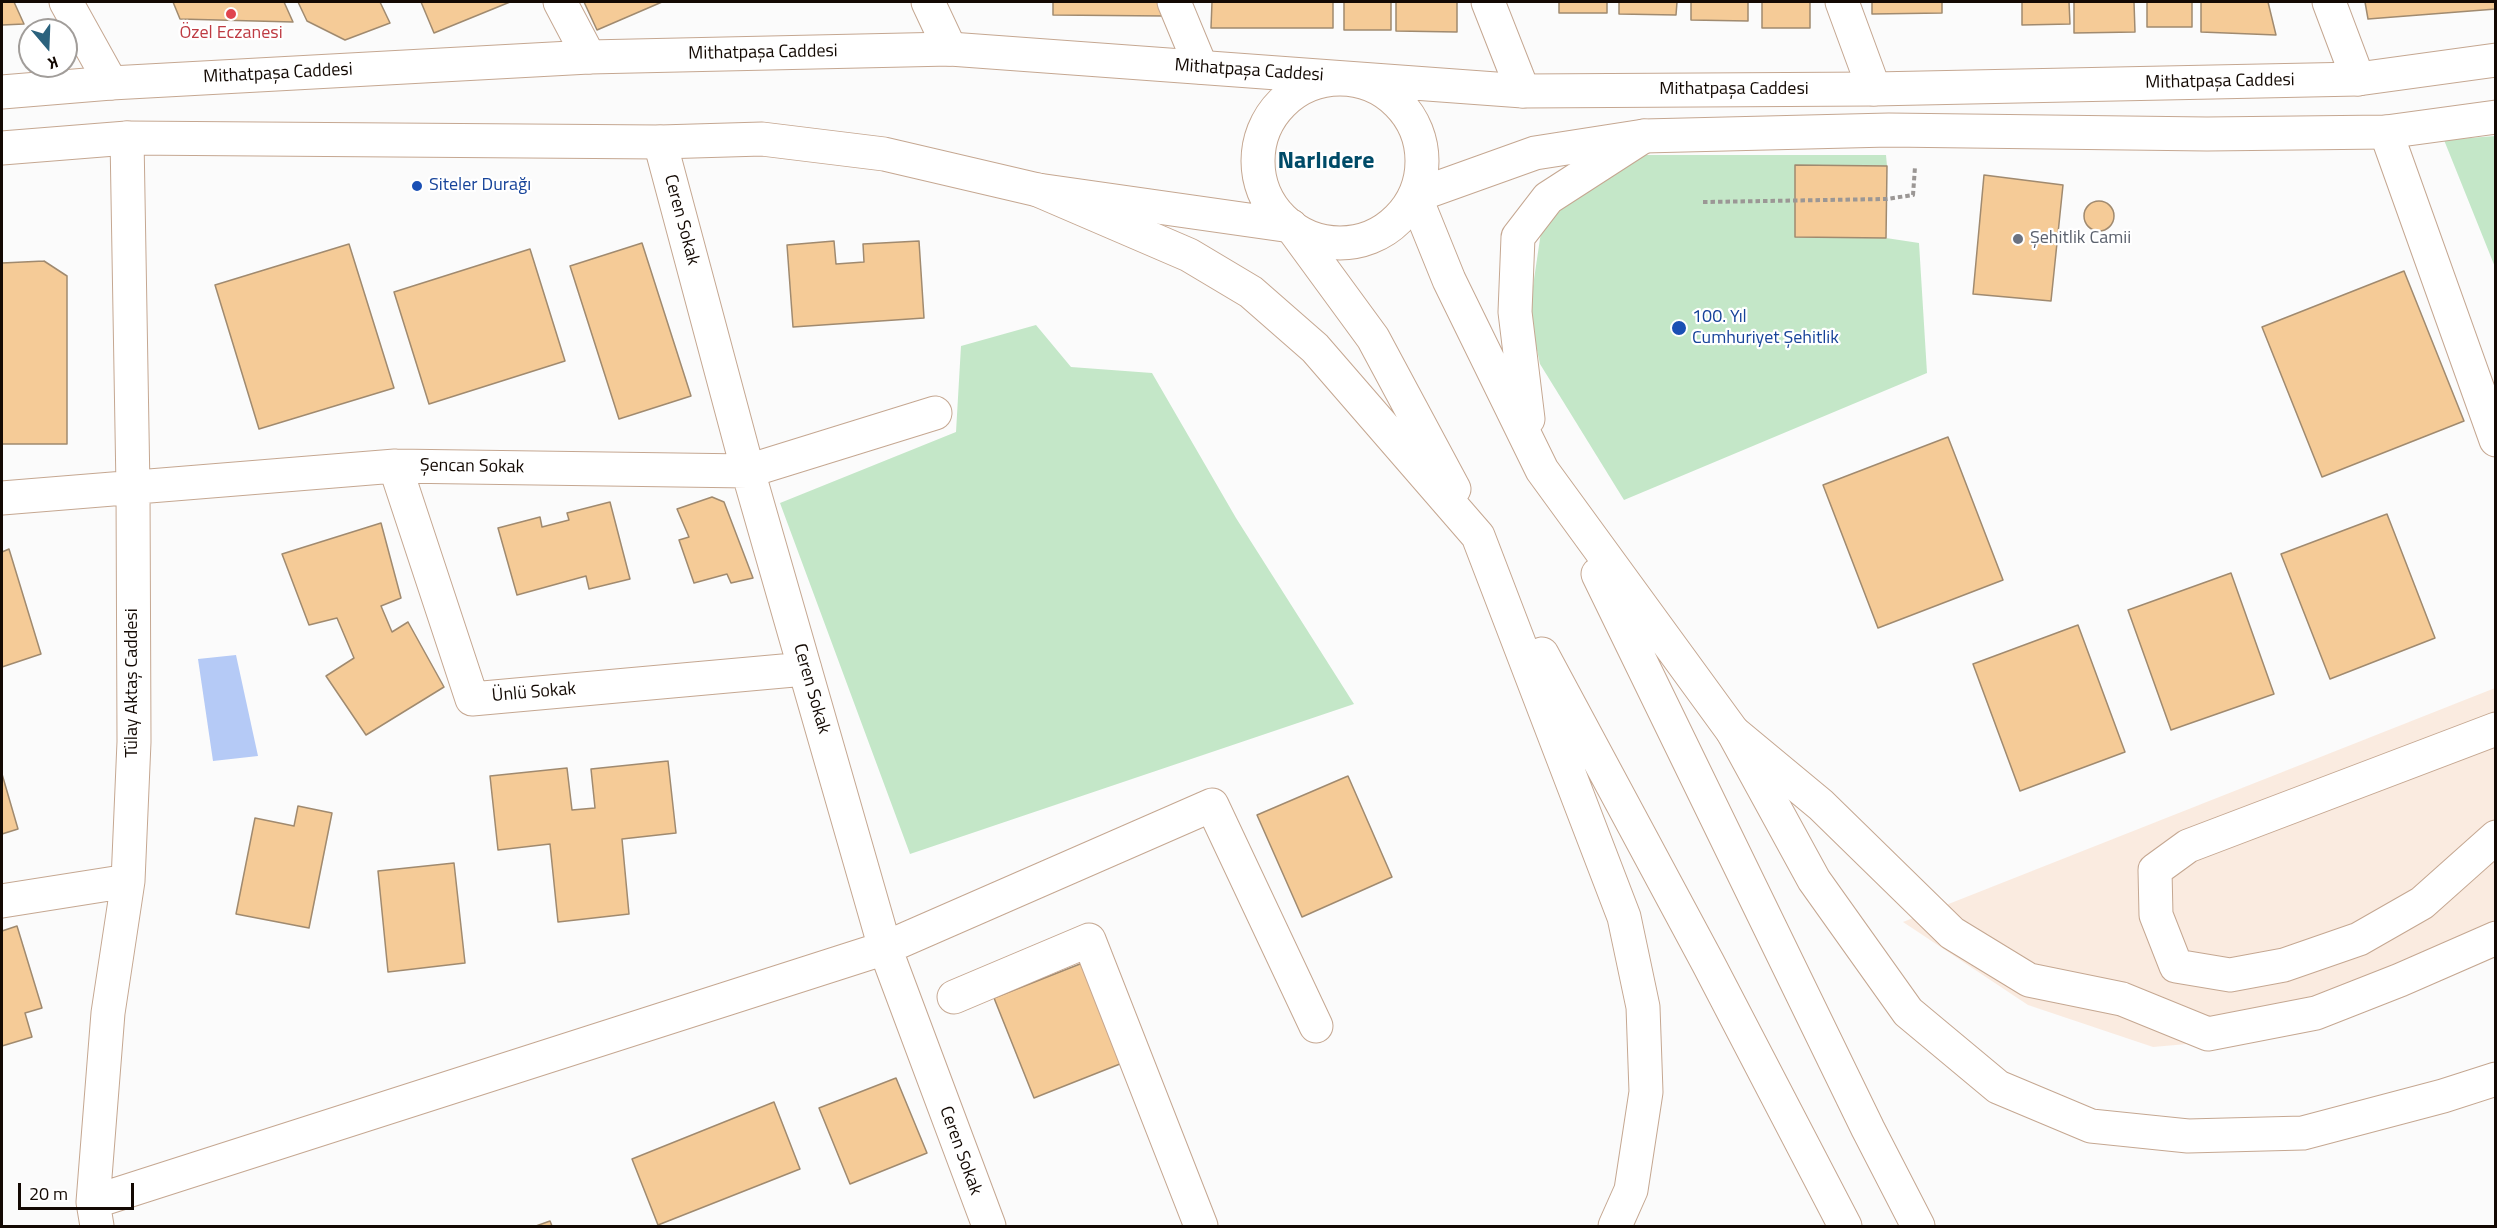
<!DOCTYPE html>
<meta charset="utf-8">
<style>
body{margin:0}
#map{position:relative;width:2497px;height:1228px;overflow:hidden;background:#fbfbfb;font-family:"Titillium Web",sans-serif}
canvas{display:block}
.frame{position:absolute;inset:0;border:3px solid #130903;pointer-events:none}
.north{position:absolute;left:18px;top:18px;width:60px;height:60px;box-sizing:border-box;background:#fff;border:2px solid #a19d9a;border-radius:50%;rotate:161deg;font-size:16px;font-weight:700;line-height:24px;text-align:center;color:#130903}
.north::after{content:'';display:block;margin:auto;width:21px;height:27px;background:#2b627d;clip-path:polygon(50% 0,100% 100%,50% 72%,0 100%)}
.scale{position:absolute;left:18px;top:1183px;width:116px;height:27px;box-sizing:border-box;border:3px solid #130903;border-top:0;padding-left:8px;font-size:18px;line-height:21px;white-space:nowrap;color:#130903;-webkit-text-stroke:4px #fff;paint-order:stroke}
</style>
<div id="map">
<canvas width="2497" height="1228"></canvas>
<div class="frame"></div>
<div class="north">K</div>
<div class="scale">20 m</div>
</div>
<script>
const g = document.querySelector('canvas').getContext('2d');
g.lineJoin = 'round';
function fillPath(path, color) { g.fillStyle = color; g.fill(path, 'evenodd'); }
const poly = rows => new Path2D(rows.map(r => 'M' + r).join(''));
function stroke(path, color, width, dash) { g.strokeStyle = color; g.lineWidth = width; g.lineCap = dash ? 'butt' : 'round'; g.setLineDash(dash || []); g.stroke(path); }
function write(font, color, halo, rows, align = 'center') {
  g.font = font + ' "Titillium Web",sans-serif'; g.lineWidth = 4.5; g.setLineDash([]); g.textBaseline = 'middle'; g.strokeStyle = halo; g.fillStyle = color; for (const [text, x, y, turn = 0] of rows) {
    g.save(); g.translate(x, y); g.rotate((+turn || 0) * Math.PI / 180); g.textAlign = isNaN(turn) ? turn : align; if (halo) g.strokeText(text, 0, 0); g.fillText(text, 0, 0); g.restore();
  }
}
fillPath(poly([
 [2495,688,2495,952,2300,1034,2153,1047,2028,1005,1903,922]
]), '#faebe0');
fillPath(poly([
 [2495,136,2495,267,2444,140],
 [1644,155,1886,155,1887,166,1795,165,1795,237,1886,238,1919,243,1927,373,1624,500,1540,364,1529,313,1541,232,1583,185],
 [1036,325,1071,367,1152,373,1236,518,1354,704,910,854,780,503,956,432,961,346]
]), '#c4e7c8');
fillPath(poly([
 [236,655,258,756,213,761,198,659]
]), '#b5caf6');
const building = poly([
 [2,2,14,2,24,24,2,25,2,2],
 [173,2,284,2,293,22,180,19,173,2],
 [298,2,380,2,390,23,345,40,307,21,298,2],
 [421,2,510,2,434,33,421,2],
 [584,2,662,2,597,30,584,2],
 [1053,2,1159,2,1165,16,1053,15,1053,2],
 [1212,2,1333,2,1333,28,1211,28,1212,2],
 [1344,2,1391,2,1391,30,1344,30,1344,2],
 [1396,2,1457,2,1457,32,1396,31,1396,2],
 [1559,2,1607,2,1607,13,1559,13,1559,2],
 [1619,2,1677,2,1676,15,1619,14,1619,2],
 [1691,2,1748,2,1748,21,1691,20,1691,2],
 [1762,2,1810,2,1810,28,1762,28,1762,2],
 [1872,2,1942,2,1942,13,1872,14,1872,2],
 [2022,2,2069,2,2070,24,2022,25,2022,2],
 [2074,2,2134,2,2135,32,2074,33,2074,2],
 [2147,2,2192,2,2192,27,2147,27,2147,2],
 [2201,2,2268,2,2276,35,2201,32,2201,2],
 [2365,2,2496,2,2496,9,2368,19,2365,2],
 [1795,165,1887,166,1886,238,1795,237,1795,165],
 [1984,175,2063,185,2051,301,1973,294,1984,175],
 '2084 216a15 15 0 1 1 30 0a15 15 0 1 1-30 0Z',
 [834,241,836,264,864,262,863,244,919,241,924,318,793,327,787,245,834,241],
 [642,243,691,396,619,419,570,266,642,243],
 [349,244,394,388,259,429,215,285,349,244],
 [530,249,565,361,429,404,394,292,530,249],
 [44,261,67,276,67,444,2,444,2,263,44,261],
 [2404,271,2464,421,2322,477,2262,327,2404,271],
 [1948,437,2003,580,1878,628,1823,485,1948,437],
 [712,497,724,502,753,578,731,583,727,574,694,583,679,540,689,537,677,509,712,497],
 [610,502,630,579,589,589,586,576,517,595,498,528,540,517,542,527,569,520,567,513,610,502],
 [2387,514,2435,638,2330,679,2281,554,2387,514],
 [381,523,401,598,381,606,392,632,408,622,444,687,366,735,326,676,354,658,337,618,309,625,282,554,381,523],
 [9,549,41,654,2,667,2,552,9,549],
 [2231,573,2274,694,2171,730,2128,610,2231,573],
 [2078,625,2125,752,2020,791,1973,664,2078,625],
 [668,761,676,833,622,839,629,914,558,922,550,844,498,850,490,776,567,768,572,810,595,808,591,769,668,761],
 [2,774,18,829,2,834,2,774],
 [1348,776,1392,877,1302,917,1257,815,1348,776],
 [298,806,332,813,309,928,236,914,255,818,294,826,298,806],
 [454,863,465,963,388,972,378,871,454,863],
 [17,926,42,1008,25,1013,32,1037,2,1046,2,931,17,926],
 [1085,962,1125,1062,1034,1098,994,998,1085,962],
 [896,1078,927,1153,850,1184,819,1108,896,1078],
 [774,1102,800,1169,658,1225,632,1159,774,1102],
 [550,1221,552,1226,536,1226,550,1221]
]);
fillPath(building, '#f5cb97');
stroke(building, '#a08a6f', 1.5);
const minor = poly([
 [66,2,111,83],
 [560,2,589,57],
 [928,2,950,49],
 [1174,2,1201,67],
 [1488,2,1523,91],
 [1842,2,1874,89],
 [2329,2,2358,79],
 [2386,132,2496,440],
 [660,142,748,471,885,948,989,1226],
 [395,466,472,699,805,669],
 [2,498,395,466,748,471,935,413],
 [2496,729,2188,846,2155,870,2156,915,2176,966,2230,975,2284,965,2359,939,2422,903,2496,837],
 [1733,732,1821,805,1952,933,2029,980,2122,999,2208,1034,2316,1013,2400,980,2496,938],
 [2,901,128,881],
 [954,997,1089,940,1201,1226],
 [93,1202,885,948,1212,805,1316,1026],
 [97,1226,93,1202,108,1013,128,881,134,742,133,488,127,138]
]);
const major = poly([
 '1258 161a82 82 0 1 1 164 0a82 82 0 1 1-164 0Z',
 [2,92,111,83,589,57,950,49,1523,91,1874,89,2358,79,2496,60],
 [2,148,127,138,660,142,762,139,884,154,1038,190,1291,226],
 [1415,196,1535,153,1644,136,1889,130,2207,134,2386,132,2496,117]
]);
const highway = poly([
 [1038,190,1189,255,1251,292,1315,348,1478,536,1624,917,1643,1007,1646,1092,1631,1190,1615,1226],
 [1415,196,1449,280,1542,470,1733,732,1814,880,1908,1012,1998,1087,2091,1126,2188,1136,2303,1133,2443,1096,2496,1079],
 [1291,226,1373,338,1454,489],
 [1528,419,1515,312,1518,237,1548,198,1644,136],
 [1598,574,1868,1129,1918,1226],
 [1542,654,1708,963,1845,1226]
]);
stroke(minor, '#c5a791', 35);
stroke(major, '#c5a791', 35);
stroke(highway, '#c5a791', 35);
stroke(poly([
 [1703,202,1887,199,1913,195,1915,167]
]), '#9b9795', 4, [4.5, 3]);
stroke(minor, '#fff', 33);
stroke(major, '#fff', 33);
stroke(highway, '#fff', 33);
for (const [x, y, r, color] of [
 [231,14,6,"#e0444e"],
 [417,186,6,"#1a4fb4"],
 [2018,239,6,"#6b7280"],
 [1679,328,8,"#1a4fb4"]
]) { const dot = new Path2D(); dot.arc(x, y, r, 0, 2 * Math.PI); g.fillStyle = color; g.fill(dot); stroke(dot, '#fff', 2); }
write('18px', '#be3a42', '#fff', [
 ["Özel Eczanesi",231,34]
]);
write('18px', '#130903', '#fff', [
 ["Mithatpaşa Caddesi",763,53,-1],
 ["Mithatpaşa Caddesi",1249,71,4],
 ["Mithatpaşa Caddesi",278,74,-3],
 ["Mithatpaşa Caddesi",2220,82,-1],
 ["Mithatpaşa Caddesi",1734,90],
 ["Ceren Sokak",681,220,75],
 ["Şencan Sokak",472,467,1],
 ["Tülay Aktaş Caddesi",133,683,-90],
 ["Ceren Sokak",811,689,74],
 ["Ünlü Sokak",534,693,-5],
 ["Ceren Sokak",960,1151,70]
]);
write('18px', '#164399', '#fff', [
 ["Siteler Durağı",429,186],
 ["100. Yıl",1692,318],
 ["Cumhuriyet Şehitlik",1692,339]
], 'left');
write('18px', '#5b616d', '#fff', [
 ["Şehitlik Camii",2030,239]
], 'left');
write('bold 24px', '#004b68', '#fff', [
 ["Narlıdere",1326,162]
]);
</script>
